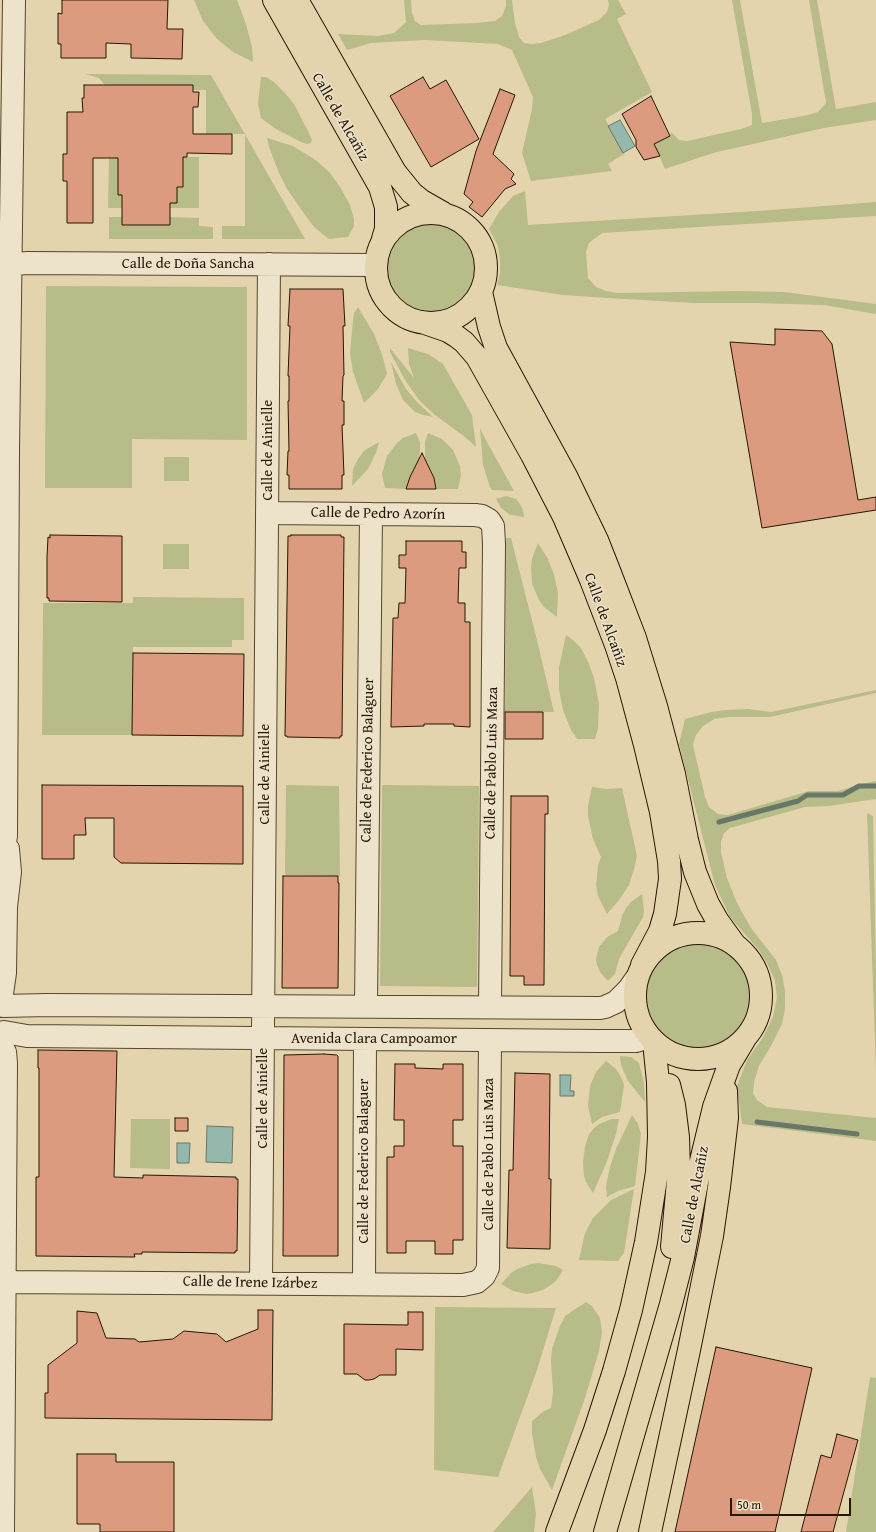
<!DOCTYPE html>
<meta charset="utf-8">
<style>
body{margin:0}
#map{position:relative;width:876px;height:1532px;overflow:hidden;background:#e4d4ae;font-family:"Gentium Book Plus",serif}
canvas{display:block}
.scale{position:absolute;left:730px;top:1498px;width:121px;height:18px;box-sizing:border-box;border:2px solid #261603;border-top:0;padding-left:5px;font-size:12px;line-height:14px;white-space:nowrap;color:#261603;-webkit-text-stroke:3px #ede3ca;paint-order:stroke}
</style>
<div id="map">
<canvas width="876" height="1532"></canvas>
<div class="scale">50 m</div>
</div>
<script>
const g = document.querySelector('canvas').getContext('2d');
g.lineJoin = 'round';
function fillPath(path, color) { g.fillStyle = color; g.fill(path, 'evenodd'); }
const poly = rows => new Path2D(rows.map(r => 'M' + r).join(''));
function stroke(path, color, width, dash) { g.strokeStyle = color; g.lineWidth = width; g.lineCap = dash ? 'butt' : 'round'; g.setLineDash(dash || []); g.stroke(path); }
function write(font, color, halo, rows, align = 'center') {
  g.font = font + ' "Gentium Book Plus",serif'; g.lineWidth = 3; g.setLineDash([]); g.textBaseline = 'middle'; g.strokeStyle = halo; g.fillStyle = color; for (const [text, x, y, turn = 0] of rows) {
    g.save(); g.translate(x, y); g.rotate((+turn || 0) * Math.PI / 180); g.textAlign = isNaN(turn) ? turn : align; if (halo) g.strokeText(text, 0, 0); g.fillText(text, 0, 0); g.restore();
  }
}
fillPath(poly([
 [194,0,237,0,246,24,252,47,253,62,233,52,217,39,203,21],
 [404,0,411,0,412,13,415,21,421,25,477,23,495,21,502,16,506,6,506,0,512,0,515,23,519,37,524,43,531,44,541,43,565,35,599,20,607,12,609,5,608,0,618,0,626,14,617,19,652,92,605,119,624,154,608,164,612,171,531,181,522,153,532,109,533,97,512,50,498,44,425,40,371,43,347,50,338,34,378,36,394,33,406,22],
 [732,0,740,0,762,123,804,116,818,112,826,103,809,0,817,0,836,109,876,102,876,120,824,128,753,144,713,153,665,169,654,144,670,136,671,132,679,140,687,141,741,129,752,125,752,114],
 [85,74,211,75,305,239,222,239,222,226,245,226,245,134,206,134,206,90,193,90,192,85,105,85,99,78],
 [261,77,266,77,274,82,284,92,294,104,309,133,312,140,311,143,307,144,301,142,276,129,261,118,258,104],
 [267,138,293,146,317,161,330,173,340,187,350,205,354,219,354,226,348,237,329,239,314,227,305,215,287,189,279,173,269,147],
 [109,157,118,158,118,195,129,195,162,203,177,203,177,187,183,187,183,157,199,157,199,208,108,208],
 [525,191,528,225,758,211,876,202,876,216,602,233,589,243,586,252,588,278,596,287,606,291,618,293,738,291,784,292,876,304,876,314,824,305,757,303,693,303,608,298,563,295,497,285,500,273,500,259,498,246,489,229,499,212,513,196],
 [109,217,122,217,123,225,170,225,170,217,199,218,199,226,213,227,213,239,109,239],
 '385 268a46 46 0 1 1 92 0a46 46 0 1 1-92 0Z',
 [46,286,247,287,247,440,132,439,132,488,45,488],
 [358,307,374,334,382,354,387,374,378,389,364,403,353,372,350,353,353,321,354,313],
 [390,348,414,378,409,364,408,348,428,354,443,364,472,415,476,447,465,437,435,415,419,400,405,380,390,352],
 [391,362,406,389,417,402,433,417,423,415,415,412,403,400,396,384],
 [480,428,487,442,514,491,492,490,490,487,483,465],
 [416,433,420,442,420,450,419,460,410,477,407,489,385,488,382,474,387,456,397,443,403,438],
 [428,433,442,439,453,450,460,466,461,475,458,489,436,489,434,478,425,460,425,442],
 [379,442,376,453,368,469,352,486,353,469,358,459,365,450],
 [164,457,189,457,189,481,164,481],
 [506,496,516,499,520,504,523,510,524,517,510,515,501,508,496,499],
 [506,538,511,538,536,636,554,712,505,712],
 [538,543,548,559,554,575,558,593,557,617,544,607,539,600,532,584,531,567,532,559],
 [163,544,189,544,189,569,163,569],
 [133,597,244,598,244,640,232,640,232,647,133,647,132,735,42,735,43,603,133,603],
 [566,635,574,641,581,648,589,664,594,678,599,704,598,728,595,739,577,739,571,730,563,710,559,689,559,667],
 [876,690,876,693,770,717,729,717,714,719,703,726,696,735,693,745,705,797,709,807,718,814,728,815,809,791,838,791,866,783,876,781,876,799,829,806,805,807,730,828,724,833,721,842,721,852,727,878,737,903,751,928,776,960,782,975,785,991,785,1009,782,1024,772,1044,759,1066,754,1082,753,1093,757,1100,767,1107,876,1118,876,1141,742,1124,737,1086,747,1060,762,1039,773,1017,777,997,775,981,768,965,758,949,730,917,715,885,679,744,685,719,711,712,726,710,748,709,771,712],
 [286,785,339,786,340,876,285,875],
 [382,785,479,786,477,987,380,986],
 [592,787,606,789,622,788,637,856,634,869,629,885,619,900,607,914,598,896,596,886,598,866,601,857,593,839,588,816,588,806],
 [867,813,873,816,876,975,876,1072],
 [642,894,644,911,643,917,619,959,615,974,608,981,600,972,597,965,596,959,599,947,607,937,618,931,622,916,626,908,631,902],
 '643 996a54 54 0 1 1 108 0a54 54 0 1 1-108 0Z',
 [620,1056,631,1057,639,1063,644,1083,645,1102,628,1081,621,1065],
 [606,1061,616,1069,622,1079,624,1085,620,1112,602,1117,592,1124,588,1106,590,1086,596,1072],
 [632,1115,638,1124,641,1134,635,1186,618,1191,607,1197,606,1186,610,1167,616,1149],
 [131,1119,170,1119,170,1169,130,1168],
 [612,1119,619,1119,616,1134,606,1164,593,1193,586,1182,584,1176,583,1162,585,1147,589,1134,594,1128,599,1124],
 [634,1189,624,1253,620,1258,618,1261,579,1260,585,1233,593,1218,611,1200],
 [538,1263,556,1266,563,1270,556,1281,545,1289,533,1293,526,1294,513,1291,501,1284,511,1273,517,1269,531,1264],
 [586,1302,592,1306,600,1318,602,1332,599,1351,585,1398,552,1490,540,1469,536,1457,532,1433,532,1421,544,1411,551,1408,553,1392,551,1360,552,1349,560,1326,565,1316],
 [435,1307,556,1308,536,1373,498,1477,434,1470],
 [870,1377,876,1378,876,1532,846,1532],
 [532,1487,536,1514,534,1532,493,1532]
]), '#b7bc88');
const water = poly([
 [620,120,635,146,623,153,608,126,620,120],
 [560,1075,571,1075,570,1091,574,1091,574,1096,560,1096,560,1075],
 [207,1126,233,1127,232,1163,206,1162,207,1126],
 [177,1143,190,1143,189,1163,177,1163,177,1143]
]);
fillPath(water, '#95b8ac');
stroke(water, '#697768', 1);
stroke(poly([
 [719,822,798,801,807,795,843,795,859,786,876,786],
 [757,1122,857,1134]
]), '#697768', 5);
const building = poly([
 [62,0,168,0,167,29,183,29,182,59,131,58,131,44,106,43,106,58,61,58,61,44,58,44,58,13,62,14,62,0],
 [423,77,430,89,446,80,479,139,431,167,390,96,423,77],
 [84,85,193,85,193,92,199,92,198,107,193,107,193,134,232,134,232,154,187,153,187,157,183,157,183,187,177,187,177,203,170,203,170,225,122,225,122,195,118,195,118,158,93,158,93,223,67,223,67,181,63,181,63,154,67,154,67,112,83,112,82,98,84,98,84,85],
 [500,89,515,95,493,154,514,174,511,179,516,184,505,189,482,217,469,207,473,202,464,194,476,151,500,89],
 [651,96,670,136,654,144,660,156,644,160,636,147,636,140,622,114,651,96],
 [290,289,343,289,345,326,343,326,344,375,343,376,342,401,344,401,344,425,342,425,344,475,342,475,342,489,289,489,289,475,287,475,288,451,289,451,288,401,289,401,289,376,288,376,290,326,288,326,290,289],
 [775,329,822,331,832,344,858,500,876,497,876,510,762,528,730,342,775,345,775,329],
 [422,453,434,478,436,489,406,489,410,477,422,453],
 [50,535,122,536,122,602,49,601,49,598,47,598,47,557,48,537,50,538,50,535],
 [291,535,341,535,341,537,344,537,342,736,340,736,340,738,287,737,287,736,285,736,288,536,291,536,291,535],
 [406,541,462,541,462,552,466,552,466,568,459,568,458,603,465,603,465,622,470,622,470,727,454,726,454,724,424,724,424,726,391,727,393,618,398,618,399,603,405,603,406,568,399,568,399,555,406,555,406,541],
 [133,653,244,654,243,736,132,735,133,653],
 [505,712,543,712,543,739,505,739,505,712],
 [42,785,243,786,243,864,121,863,114,857,114,818,85,818,86,835,74,835,74,859,42,859,42,785],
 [511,796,548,796,548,814,545,814,544,985,524,985,524,976,510,976,511,796],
 [283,876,338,876,338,883,339,883,338,988,282,988,283,876],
 [38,1050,117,1051,114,1177,143,1178,143,1175,236,1177,236,1179,238,1179,237,1251,235,1251,235,1253,142,1252,142,1254,134,1254,135,1257,36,1256,36,1177,39,1177,39,1068,38,1068,38,1050],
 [324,1054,337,1055,338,1056,338,1256,283,1256,284,1055,324,1054],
 [395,1064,415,1064,415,1068,443,1069,443,1064,463,1064,463,1120,453,1120,453,1146,463,1146,463,1240,453,1240,453,1254,435,1254,435,1241,406,1241,406,1253,387,1253,387,1157,394,1157,394,1146,404,1146,404,1120,394,1120,395,1064],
 [515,1073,550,1074,549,1179,551,1179,550,1249,507,1248,509,1170,513,1170,515,1073],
 [175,1118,188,1118,188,1131,175,1131,175,1118],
 [258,1310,273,1310,272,1420,45,1418,45,1393,48,1393,48,1365,77,1343,77,1311,97,1313,106,1338,135,1339,139,1342,173,1339,184,1331,217,1334,226,1342,258,1329,258,1310],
 [408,1312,423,1312,423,1350,396,1349,396,1375,380,1375,374,1379,369,1380,365,1380,357,1374,344,1374,344,1324,408,1325,408,1312],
 [716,1347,812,1368,775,1532,675,1532,716,1347],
 [837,1434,858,1440,833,1532,801,1532,821,1455,831,1458,837,1434],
 [77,1454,116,1454,116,1462,174,1462,174,1532,100,1532,100,1524,77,1524,77,1454]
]);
fillPath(building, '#dc9b7e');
stroke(building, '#261603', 1);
const minor = poly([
 [0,265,28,263,376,265],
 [267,513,475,515,482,516,489,520,493,526,494,544,490,1007],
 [0,866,6,836,8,451,14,0],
 [1,1001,5,973,6,907,10,872,8,849],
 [3,1006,47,1005,600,1008,605,1007,616,1002,629,989,636,979],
 [366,1006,371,514],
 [4,1032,27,1036,600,1041,636,1041,649,1037],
 [0,1044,5,1052,6,1063,3,1532],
 [4,1282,463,1285,477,1282,484,1276,488,1268,490,1040],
 [261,1283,269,264],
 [364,1284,365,1039]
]);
const major = poly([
 [274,0,380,187,386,207,386,229,383,239],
 [297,0,395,172,412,193,422,201,443,213],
 '376 268a55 55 0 1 1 110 0a55 55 0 1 1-110 0Z',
 [481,292,489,327,496,348,566,476,597,540,610,573,635,638,656,706,674,774,687,840,695,872,708,904,717,920,735,945],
 [422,322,448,331,456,336,464,342,477,357,532,455,564,517,591,580,616,645,627,678,645,745,661,812,669,861,670,879,665,914,660,931,642,965],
 '635 996a63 63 0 1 1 126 0a63 63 0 1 1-126 0Z',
 [669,1085,674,1105,678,1137,679,1170,672,1247],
 [557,1532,595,1430,614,1371,631,1310,646,1242,657,1172,659,1137,658,1082,654,1042],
 [605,1532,671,1304,683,1257,701,1161,714,1107,729,1065,744,1040],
 [650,1532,689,1350,712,1236,719,1187,727,1118,726,1091]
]);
stroke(minor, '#56462e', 24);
stroke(major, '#261603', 24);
stroke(minor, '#ede3ca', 22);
stroke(major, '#e4d4ae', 22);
write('15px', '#261603', '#ede3ca', [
 ["Calle de Alcañiz",340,117,60],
 ["Calle de Doña Sancha",188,264],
 ["Calle de Ainielle",268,450,-90],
 ["Calle de Pedro Azorín",378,514,1],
 ["Calle de Alcañiz",605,620,70],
 ["Calle de Federico Balaguer",368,760,-89],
 ["Calle de Pablo Luis Maza",492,763,-89],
 ["Calle de Ainielle",265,774,-90],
 ["Avenida Clara Campoamor",374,1039],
 ["Calle de Ainielle",263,1098,-90],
 ["Calle de Pablo Luis Maza",489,1154,-90],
 ["Calle de Federico Balaguer",364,1161,-90],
 ["Calle de Alcañiz",695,1195,-79],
 ["Calle de Irene Izárbez",250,1283,1]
]);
</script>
